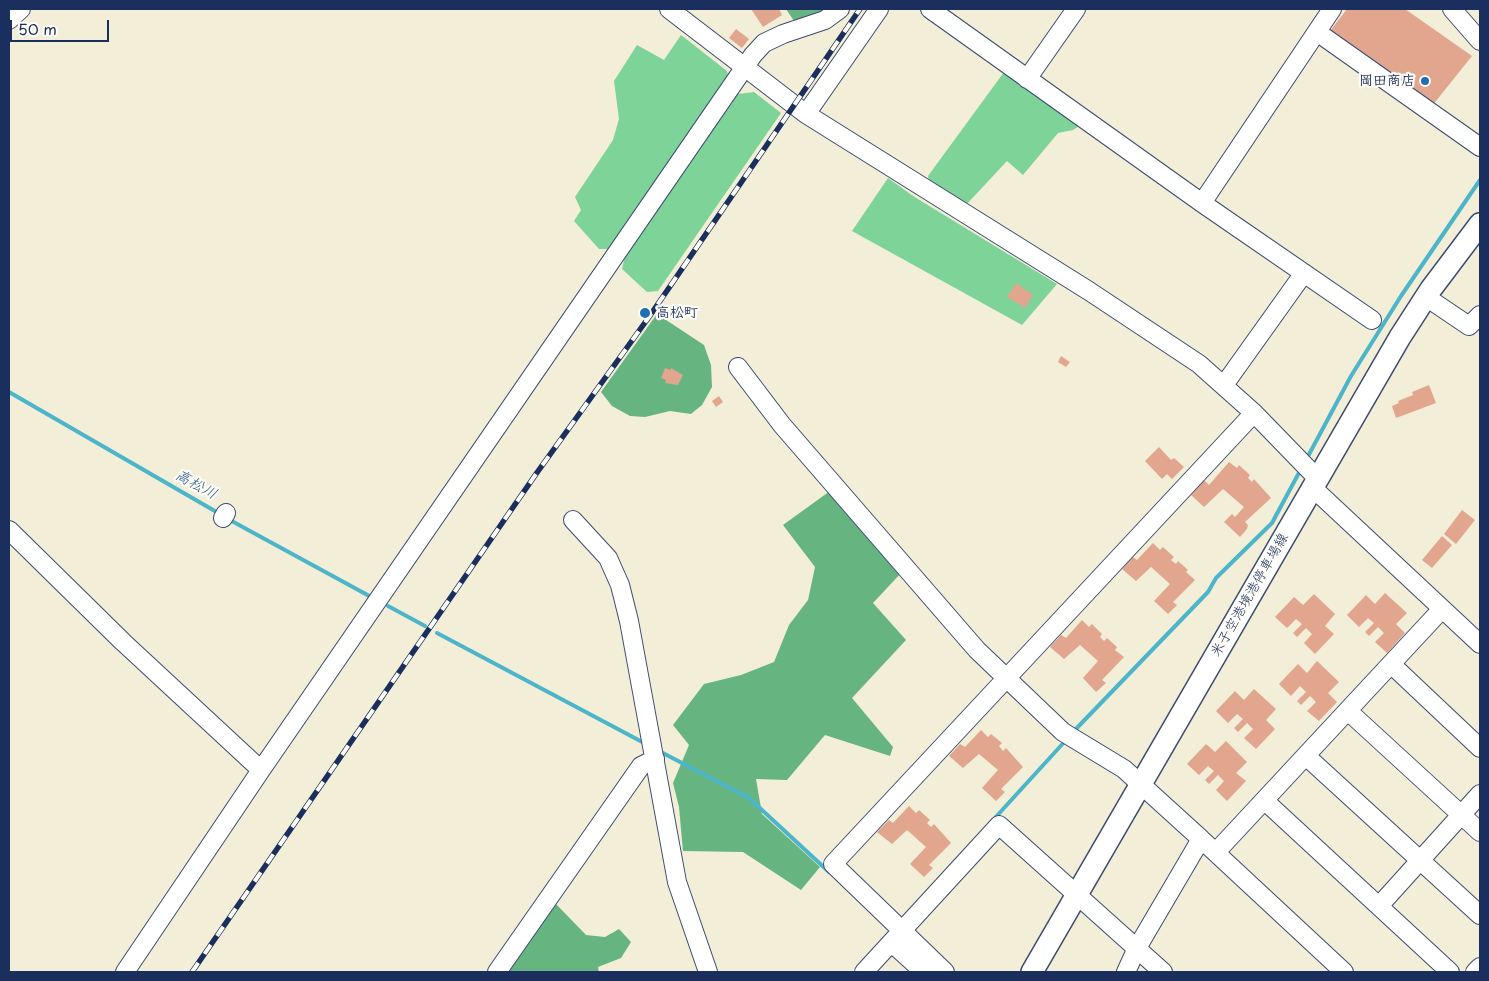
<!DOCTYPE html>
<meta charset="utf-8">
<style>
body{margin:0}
#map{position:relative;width:1489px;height:981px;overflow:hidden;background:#f3eed8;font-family:"Playpen Sans",sans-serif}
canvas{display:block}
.frame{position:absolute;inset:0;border:10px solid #1b2f5e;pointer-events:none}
.scale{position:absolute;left:10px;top:20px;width:99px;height:22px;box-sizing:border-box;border:2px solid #1b2f5e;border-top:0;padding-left:6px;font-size:15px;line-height:18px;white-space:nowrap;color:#1b2f5e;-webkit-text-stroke:4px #fdfcf7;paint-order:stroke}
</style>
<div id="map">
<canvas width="1489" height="981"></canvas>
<div class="frame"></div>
<div class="scale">50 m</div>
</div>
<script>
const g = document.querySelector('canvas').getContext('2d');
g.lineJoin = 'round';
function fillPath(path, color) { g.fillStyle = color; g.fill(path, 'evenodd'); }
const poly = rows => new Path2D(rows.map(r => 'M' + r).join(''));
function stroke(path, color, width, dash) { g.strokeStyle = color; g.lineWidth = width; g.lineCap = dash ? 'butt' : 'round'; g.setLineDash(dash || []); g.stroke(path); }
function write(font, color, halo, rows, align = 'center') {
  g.font = font + ' "Playpen Sans","Klee One",sans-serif'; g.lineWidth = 4.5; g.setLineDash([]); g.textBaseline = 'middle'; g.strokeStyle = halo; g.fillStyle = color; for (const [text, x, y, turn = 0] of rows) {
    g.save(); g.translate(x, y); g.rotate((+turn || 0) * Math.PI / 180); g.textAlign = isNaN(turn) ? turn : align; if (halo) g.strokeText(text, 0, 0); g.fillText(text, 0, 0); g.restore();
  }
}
fillPath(poly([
 [681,35,727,71,728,75,611,249,599,249,574,221,581,210,575,197,613,140,619,119,614,81,637,45,664,60],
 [1007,68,1084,123,1073,130,1058,133,1023,175,1007,161,965,206,930,184,928,176],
 [754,92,781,113,658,291,647,292,622,269,625,256,738,94],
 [888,178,913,196,1057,284,1022,325,852,231]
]), '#7dd398');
fillPath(poly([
 [786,9,831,9,825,15,794,21],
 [657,314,704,345,711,365,712,387,702,405,691,414,670,411,645,417,630,416,612,406,601,392],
 [830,491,902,572,873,603,906,640,852,698,893,747,890,756,825,735,787,780,756,779,762,814,820,867,801,890,743,852,683,851,679,807,673,783,689,745,673,725,704,684,741,675,774,662,789,625,808,600,815,567,783,525],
 [556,904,586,935,605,937,619,929,631,942,621,958,598,967,599,972,507,972]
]), '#66b580');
stroke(poly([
 [9,392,220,514],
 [1306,460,1351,376,1401,296,1480,180],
 [228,519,373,598],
 [388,606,425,626],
 [437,633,646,744],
 [1073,732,1208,592,1216,578,1272,523,1301,469],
 [659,751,749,798,829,872],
 [994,819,1067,739]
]), '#4cb5ca', 4);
fillPath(poly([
 [751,9,779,9,782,15,763,27],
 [1347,9,1405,9,1472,56,1432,106,1330,31],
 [736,29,749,39,742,48,729,38],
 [1016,283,1033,295,1025,308,1007,297],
 [1061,356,1070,362,1066,367,1058,362],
 [665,368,671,370,671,368,683,375,678,385,665,383,666,380,661,378],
 [1429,385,1436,403,1396,418,1392,406,1399,403,1398,401,1413,395,1412,392],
 [719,396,723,402,716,407,712,401],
 [1159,447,1171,460,1174,458,1184,467,1172,479,1167,474,1162,479,1145,461],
 [1229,462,1237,468,1239,465,1250,475,1248,478,1252,482,1254,479,1271,498,1245,522,1248,525,1247,529,1240,537,1224,522,1232,514,1235,517,1244,507,1223,489,1204,507,1191,495,1204,480,1209,485],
 [1462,510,1475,520,1456,544,1444,534],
 [1442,536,1452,545,1432,568,1422,560],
 [1153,543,1160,550,1163,547,1174,557,1171,560,1176,564,1178,561,1188,570,1186,572,1195,580,1173,602,1177,605,1168,614,1154,601,1170,584,1151,567,1136,581,1122,569,1133,557,1137,560],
 [1385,593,1407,613,1396,624,1405,633,1387,653,1375,642,1384,633,1378,627,1369,636,1365,632,1374,623,1368,618,1359,627,1347,615,1366,595,1375,604],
 [1314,594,1335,614,1325,626,1334,634,1315,654,1304,643,1312,634,1306,628,1297,637,1293,633,1302,624,1296,619,1287,628,1275,617,1294,597,1303,605],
 [1082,620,1089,627,1092,624,1102,634,1100,637,1104,641,1107,638,1117,647,1115,650,1124,657,1102,680,1106,683,1096,692,1083,678,1098,661,1080,645,1064,659,1050,647,1061,635,1066,638],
 [1317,661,1339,682,1328,693,1337,702,1319,721,1307,711,1316,702,1310,696,1301,705,1297,701,1306,692,1300,686,1291,696,1279,684,1298,664,1307,673],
 [1254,689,1276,709,1266,720,1275,729,1256,749,1244,738,1253,729,1247,723,1238,732,1234,728,1243,719,1237,714,1228,723,1216,711,1235,691,1244,700],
 [981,730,988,737,991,734,1002,743,999,746,1003,751,1006,748,1023,767,1001,789,1005,792,996,801,982,788,998,770,979,754,963,768,949,756,960,744,965,747],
 [1226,741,1247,762,1236,773,1246,781,1227,801,1216,790,1224,781,1218,775,1209,784,1205,780,1214,771,1208,766,1199,775,1187,764,1206,744,1215,752],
 [909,806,916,813,919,810,930,820,927,823,931,827,934,824,951,843,929,865,933,868,924,877,910,864,926,847,907,830,892,844,877,832,889,820,893,823]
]), '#e1a68d');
const minor = poly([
 [669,9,806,114,1089,291,1199,364,1254,413,1318,479],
 [930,9,1202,203,1372,320],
 [1452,9,1480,41],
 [9,20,21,9],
 [1317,32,1480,147],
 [1027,79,1076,9],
 [806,114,879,9],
 [1202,203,1332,9],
 [1426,297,1469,326,1480,315],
 [738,367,782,425,977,650,1063,732,1124,769,1201,839],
 [1224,385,1304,273],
 [1313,488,1480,644],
 [223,518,226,513],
 [573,520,608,558,620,585,629,621,677,882,708,972],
 [9,530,123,642,261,770],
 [1391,664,1480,748],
 [1348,711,1480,832],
 [1306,756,1480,915],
 [1265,801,1450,972],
 [1216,852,1442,609],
 [1379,906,1480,794],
 [892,943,924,972],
 [125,972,261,770,753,55,764,43,783,34,825,20,840,9],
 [497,972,641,766,655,759],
 [864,972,999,825,1163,972],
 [945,972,833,864,1254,413],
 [1126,972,1137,948,1201,839,1344,972],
 [1475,972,1480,967]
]);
const major = poly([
 [1032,972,1400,337,1431,289,1480,224]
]);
stroke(minor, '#3b4c70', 20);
stroke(major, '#3b4c70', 24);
stroke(minor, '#fff', 18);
stroke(major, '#fff', 21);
const rail = poly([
 [192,972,536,474,649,317,860,9]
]);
stroke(rail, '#1b2f5e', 5.5);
stroke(rail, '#fdfcf7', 4, [11]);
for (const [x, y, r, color] of [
 [1425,81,5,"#1f6fb2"],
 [645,313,6,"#1f6fb2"]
]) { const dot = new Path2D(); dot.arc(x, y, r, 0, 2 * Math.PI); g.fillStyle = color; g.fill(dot); stroke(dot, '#fdfcf7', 2); }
write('bold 14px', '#1b2f5e', '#fdfcf7', [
 ["岡田商店",1415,81],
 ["高松町",656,313,"left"]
], 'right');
write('14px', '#1b2f5e', '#fdfcf7', [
 ["米子空港境港停車場線",1250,595,-60]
]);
write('italic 15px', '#2c5e84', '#fdfcf7', [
 ["高松川",196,485,29]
]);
</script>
